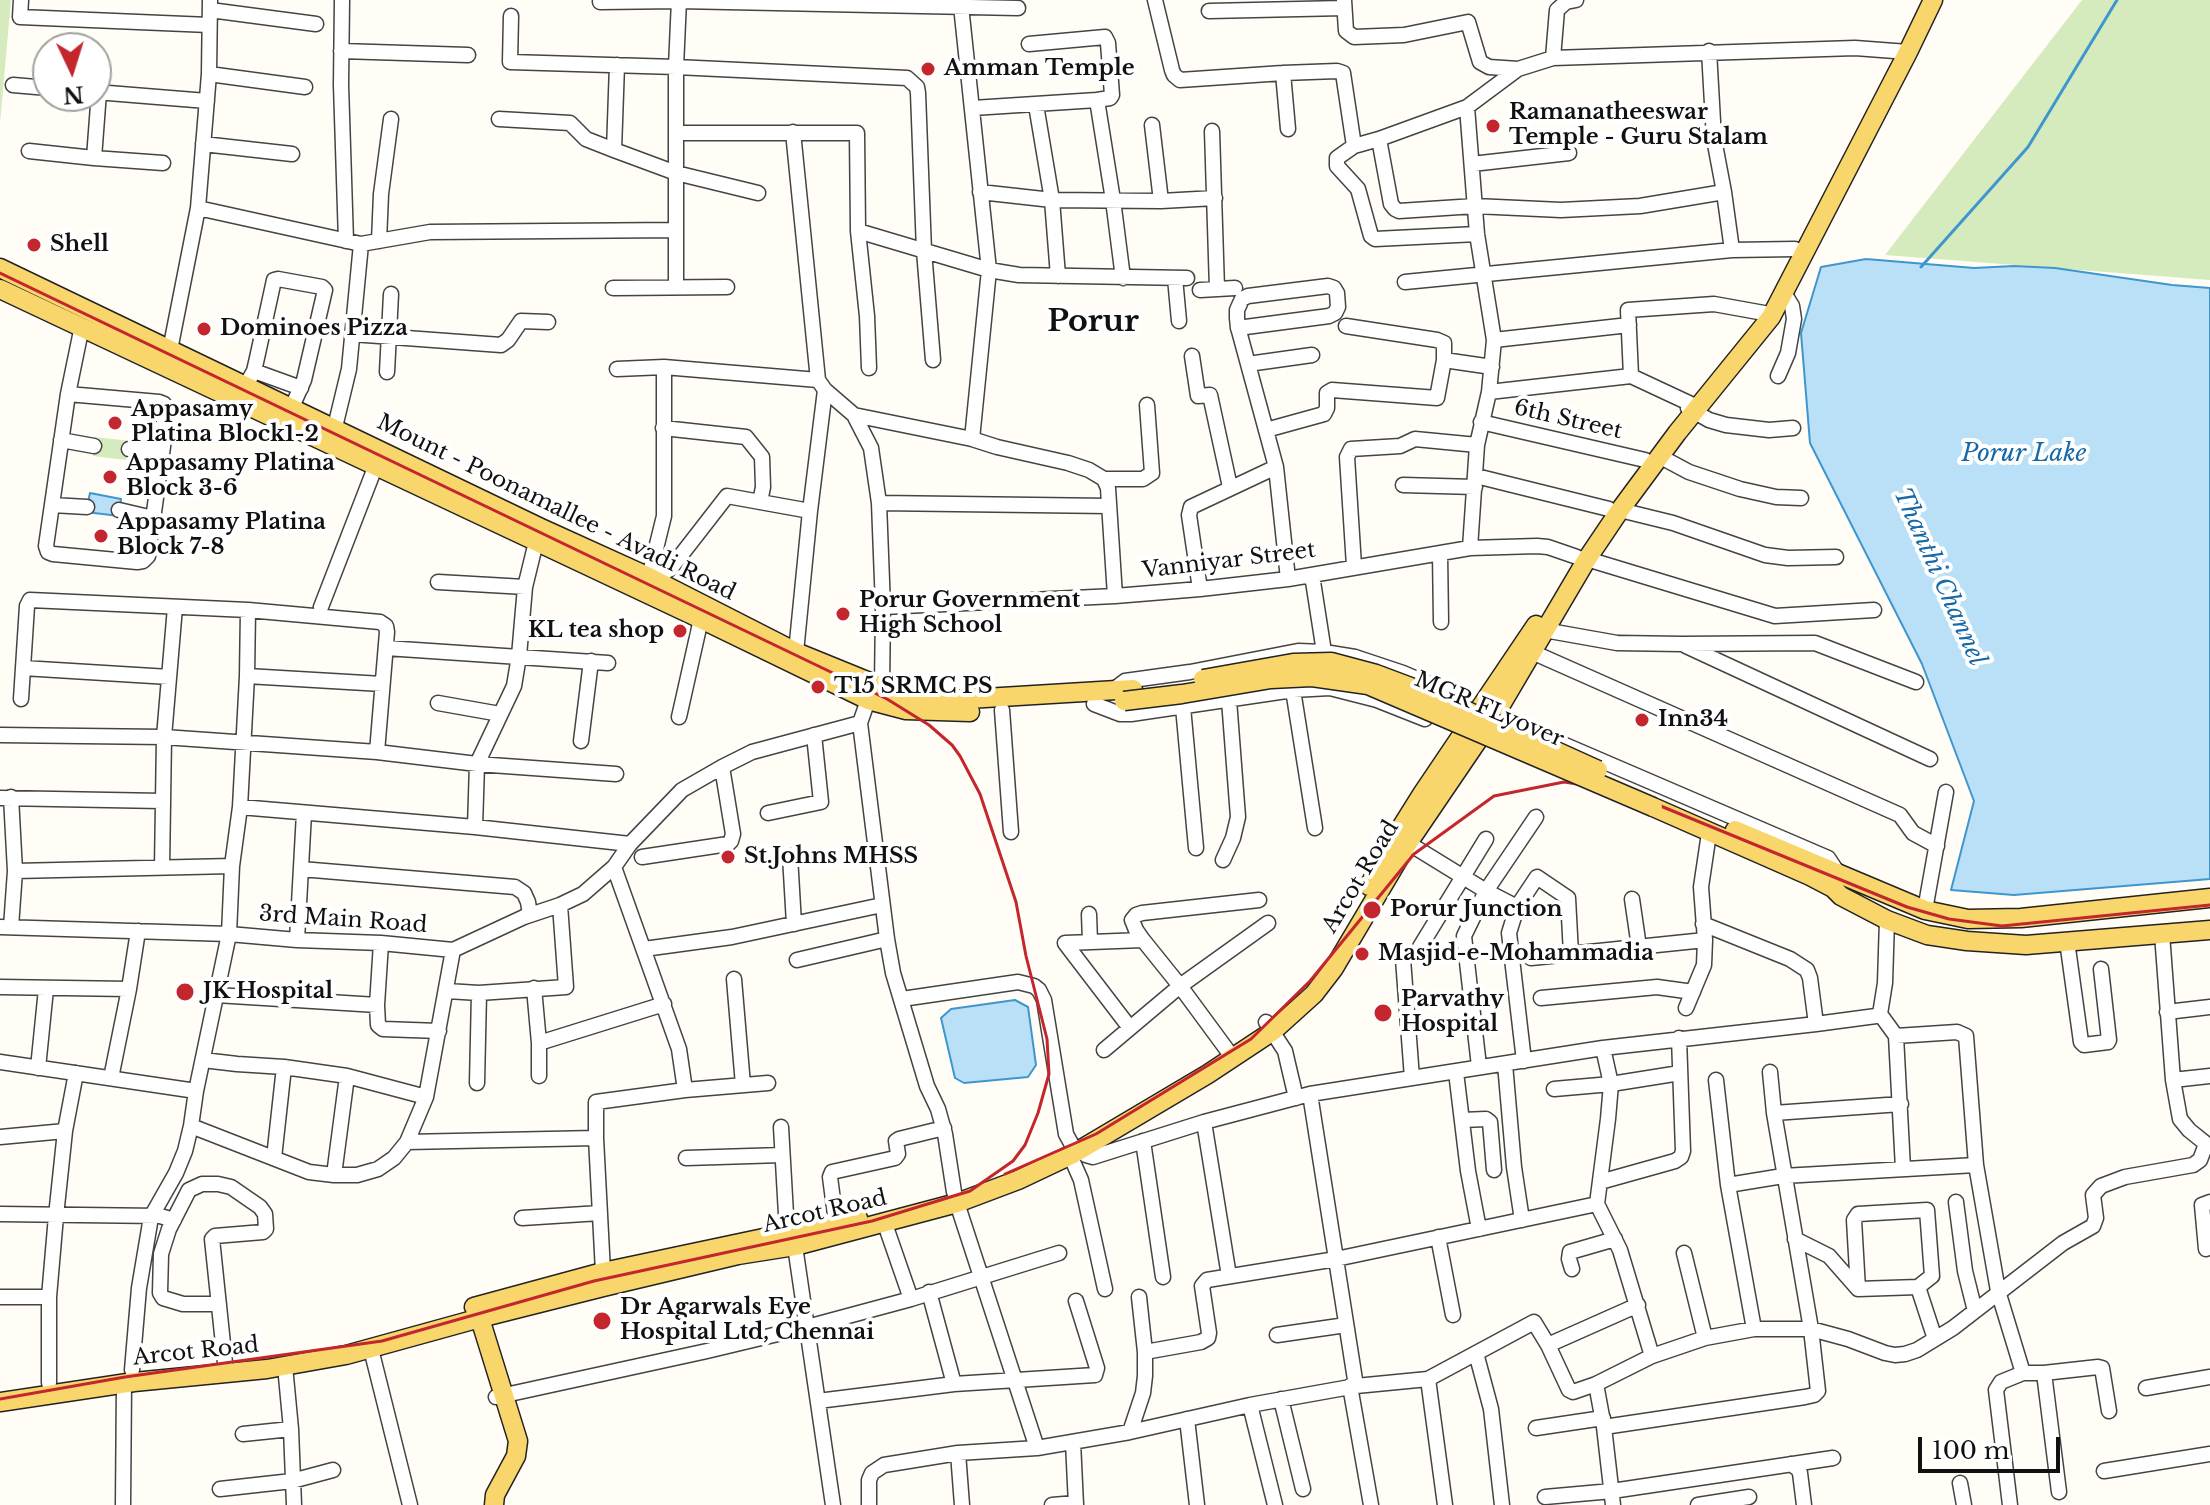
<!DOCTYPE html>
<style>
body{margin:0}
#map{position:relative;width:2210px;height:1505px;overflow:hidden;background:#fffdf5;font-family:"Libre Baskerville",serif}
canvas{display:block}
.north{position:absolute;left:32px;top:32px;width:80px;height:80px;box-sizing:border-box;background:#fff;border:2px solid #a0a0a0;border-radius:50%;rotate:176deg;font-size:22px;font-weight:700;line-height:32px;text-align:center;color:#111}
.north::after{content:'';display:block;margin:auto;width:28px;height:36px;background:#c4262e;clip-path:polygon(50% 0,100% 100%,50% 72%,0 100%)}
.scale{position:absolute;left:1918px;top:1437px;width:142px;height:36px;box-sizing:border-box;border:4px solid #111;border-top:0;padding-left:10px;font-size:24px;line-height:28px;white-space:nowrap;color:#111;-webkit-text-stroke:6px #fff;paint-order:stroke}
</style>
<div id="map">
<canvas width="2210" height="1505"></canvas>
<div class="north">N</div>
<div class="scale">100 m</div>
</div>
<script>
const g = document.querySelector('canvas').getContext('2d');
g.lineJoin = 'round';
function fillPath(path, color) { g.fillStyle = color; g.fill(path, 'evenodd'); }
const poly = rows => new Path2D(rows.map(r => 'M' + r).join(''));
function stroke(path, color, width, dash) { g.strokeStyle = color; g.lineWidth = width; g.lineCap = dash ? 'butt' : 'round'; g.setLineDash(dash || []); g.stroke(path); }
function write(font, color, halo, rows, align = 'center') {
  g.font = font + ' "Libre Baskerville",serif'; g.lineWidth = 8; g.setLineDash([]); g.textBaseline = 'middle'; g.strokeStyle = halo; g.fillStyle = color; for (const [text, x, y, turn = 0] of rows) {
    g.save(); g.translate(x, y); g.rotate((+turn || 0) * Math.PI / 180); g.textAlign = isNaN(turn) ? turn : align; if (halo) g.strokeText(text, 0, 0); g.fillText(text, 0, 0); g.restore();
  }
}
fillPath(poly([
 [0,0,11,0,0,123],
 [2082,0,2210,0,2210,280,1885,255],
 [94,437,131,441,126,460,93,456]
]), '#d5ebbd');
const water = poly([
 [1866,259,1974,268,2014,266,2055,268,2172,285,2210,288,2210,879,2014,895,1951,890,1974,801,1922,664,1810,443,1801,333,1821,267,1866,259],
 [90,493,121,499,119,516,86,512,90,493],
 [1015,1000,1028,1007,1036,1065,1028,1077,964,1083,955,1078,941,1018,951,1009,1015,1000]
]);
fillPath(water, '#b9e0f7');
stroke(water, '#3f96cf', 2);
stroke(poly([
 [1921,267,2028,147,2117,0]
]), '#3f96cf', 3);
const minor = poly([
 [21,0,20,17,209,25],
 [342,0,341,85,346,241],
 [1155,0,1172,70,1174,75,1180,80,1283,73,1337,71,1343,73,1354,146],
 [1344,0,1346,31,1354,37,1404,35,1468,22,1480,62,1489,67,1518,69],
 [600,2,679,1,1018,8],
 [961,6,989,270,972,439],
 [210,10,316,24],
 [1209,11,1344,8],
 [511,16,510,62,676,67,907,78,917,87,918,93,924,251,933,360],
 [341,51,468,55],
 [1709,51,1714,139,1724,192],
 [1553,58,1557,10,1566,2,1576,0],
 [1283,73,1288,129],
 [209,74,305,87],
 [13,85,48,88],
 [96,92,207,101],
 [99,92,94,158,163,163],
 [1097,100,1113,200,1123,278],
 [1036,105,1052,200,1058,276],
 [1467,107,1477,234,1494,340,1489,392,1477,445,1470,548],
 [973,108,1097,100,1110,98,1112,95,1108,43,1105,37,1029,44],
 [499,119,570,123,586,139,614,150,676,173,758,193],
 [1152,125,1161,201],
 [1212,131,1217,289],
 [793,132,818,380],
 [676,133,857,133,858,231,867,316,869,368],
 [1379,139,1391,204,1395,209,1399,211,1475,206,1561,210,1640,206,1724,192,1732,250],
 [203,144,292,154],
 [614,150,617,65],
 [29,151,94,158],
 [1472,164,1569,153],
 [980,192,1052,200,1161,201,1215,198],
 [198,208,361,244,430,232,676,230],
 [858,231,989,270,1019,275,1187,278],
 [1477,234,1375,239,1371,236,1358,189,1337,166,1337,158,1354,146,1379,139,1467,107,1518,69,1553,58,1855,48,1908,52],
 [379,241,381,194,391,119],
 [1175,278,1179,321],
 [1405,282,1732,250,1795,249],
 [676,287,676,67,679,0],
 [613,288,727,287],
 [1200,290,1235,288],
 [1238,328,1329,316,1335,313,1338,307,1337,293,1334,288,1328,286,1248,296,1242,299,1237,310,1237,318,1238,328,1239,331,1276,467,1288,579],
 [352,334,501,345,508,340,521,321,548,322],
 [1494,340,1629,325],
 [170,350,198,208,209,74,210,0],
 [1192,356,1198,396,1210,395,1230,487],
 [1444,360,1492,367],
 [1248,364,1312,355],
 [617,369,664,367,818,380,825,390,854,415,871,448,879,503,883,607,882,687],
 [254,371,301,388],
 [387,372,391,294],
 [1631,376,1628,310,1714,304,1764,313],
 [1778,376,1788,353,1794,319,1792,306,1784,293],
 [246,385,254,371,257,358,274,280,278,279,322,287,325,290,304,380,292,407],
 [1489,392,1631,376,1691,404],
 [68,394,159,402,164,404,168,410,148,556,143,561,137,562,53,554,48,552,46,546,68,394,82,326],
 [1688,408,1709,420,1726,425,1769,430,1793,428],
 [854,415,972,439,997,447,1068,463,1089,470,1104,479,1108,488,1115,596],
 [1481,422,1645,460],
 [335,427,349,369,361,244],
 [663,428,746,437,762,457,763,487,760,502],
 [1266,430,1324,414,1327,408,1327,393,1332,390,1437,398,1444,360,1444,343,1437,340,1346,326],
 [61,440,94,446],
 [129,449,162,451],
 [1659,456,1689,472,1740,489,1776,497,1801,498],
 [1476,476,1609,509],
 [1104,479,1143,479,1152,473,1147,405],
 [1403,485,1475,487],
 [879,503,1109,506],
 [52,505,87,507],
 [119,510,153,518],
 [1620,510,1673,523,1765,555,1788,558,1836,557],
 [1440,553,1441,622],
 [1587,559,1775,616,1874,610],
 [1354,566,1347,457,1351,449,1400,446,1415,439,1477,445],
 [1312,575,1324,652],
 [649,577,664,516,664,367],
 [655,580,671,568,727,496,810,511],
 [438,582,525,587],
 [1200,589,1189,515,1191,507,1276,467],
 [321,607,376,465],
 [883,607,1115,596,1200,589,1288,579,1470,548,1537,546,1548,547,1577,557],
 [1544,630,1617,643,1682,644,1815,643,1916,682],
 [1686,646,1930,759],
 [386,648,608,663],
 [796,652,810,511,825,390],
 [1532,652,1900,815,1913,833,1937,846],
 [23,668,169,677],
 [247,676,382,684],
 [1117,687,1125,681,1190,672,1298,651,1324,652,1355,657,1403,673,1445,691],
 [1293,690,1315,828],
 [21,699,27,606,30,600,248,610,380,622,386,626,387,632,377,752],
 [868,700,860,723,887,939,893,973,927,1086,938,1109,945,1134,954,1192],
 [438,703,500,714],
 [1094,704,1120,714,1131,714,1293,690,1330,688,1377,700,1425,719],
 [1183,707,1196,848],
 [1002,710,1011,832],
 [679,717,701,619],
 [0,735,164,737,377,752,477,764,616,774],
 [1544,736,1828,858,1838,873],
 [581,741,591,661],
 [11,797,15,871,232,866],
 [0,798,162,801],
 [240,807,475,827,630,844],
 [768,813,821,802,814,735],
 [475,827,477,764,514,686,519,656,525,587,536,542],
 [1408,843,1486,891,1517,907],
 [790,856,794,924],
 [642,857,728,844,731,841,733,834,722,767],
 [1223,860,1233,838,1238,817,1229,700],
 [614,867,679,1049,685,1090],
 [162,868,164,737,175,607],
 [301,869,515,887,524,893,528,902,530,915],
 [1632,899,1639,947],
 [1925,910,1946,792],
 [1089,914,1090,942],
 [1703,924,1790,959,1807,970,1810,978,1816,1024],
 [0,927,229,934,297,940,381,943,453,950],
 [11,927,15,871],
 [2162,934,2173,1080,2180,1119,2189,1130,2210,1147],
 [297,940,304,813],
 [2067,941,2081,1042,2084,1045,2108,1042,2109,1040,2101,969],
 [381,943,377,1005,378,1025,383,1029,439,1031],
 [1420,947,1486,839],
 [644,949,732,937,882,905],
 [453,950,524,917,560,905,583,894,614,867,630,844,682,790,722,767,752,752,860,723],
 [1531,958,1705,940],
 [1403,959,1412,1078],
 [797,960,887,939],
 [734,979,743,1085],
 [0,987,129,989],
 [534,988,539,1043,539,1076],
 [447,991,479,993,566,987,560,905],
 [216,995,377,1005],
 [1541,998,1657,987,1693,992],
 [902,999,1018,982,1034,986,1039,990,1044,1000,1066,1134,1072,1145],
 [1686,1008,1704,965,1705,940,1701,887,1708,840],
 [2167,1012,2210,1007],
 [1880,1014,1896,1036,1957,1032,1966,1036,1976,1165,1998,1291,2023,1373,2001,1382,1996,1390,2010,1505],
 [1880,1014,1885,983,1887,920],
 [1266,1022,1285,1051,1296,1098],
 [1130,1028,1065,943,1143,940],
 [1896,1036,1903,1169],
 [539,1043,664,1004],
 [1603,1048,1611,1084,1608,1119,1597,1204,1620,1250,1652,1356],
 [1104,1050,1180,986,1268,923],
 [1233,1058,1180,986,1143,940,1136,930,1132,920,1136,915,1142,913,1259,900],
 [203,1060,237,1064,284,1067,347,1076,426,1097],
 [1524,1061,1509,933,1517,907,1537,877,1568,898,1571,954],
 [0,1062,196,1091],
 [1505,1064,1514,1167,1522,1220],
 [1479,1066,1464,936,1486,891,1536,817],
 [38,1068,46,989],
 [1456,1072,1468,1171,1479,1229],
 [111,1078,129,989,138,931],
 [1716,1080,1728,1185,1754,1329],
 [2173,1080,2210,1076],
 [477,1083,479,993],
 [1554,1089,1611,1084,1680,1073],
 [1310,1094,1356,1386,1428,1379,1445,1505],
 [1774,1113,1901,1104],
 [1462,1120,1486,1119,1490,1122,1494,1170],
 [1204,1122,1229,1276],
 [191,1126,309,1172,334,1175,357,1175,378,1169,394,1158,407,1142,426,1097,453,950],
 [781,1127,787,1232],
 [0,1137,65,1131],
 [1143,1141,1163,1277],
 [407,1142,596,1138],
 [1078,1150,1086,1155,1093,1157,1204,1122,1310,1094,1603,1048,1816,1024,1876,1016,1880,1014],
 [1070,1155,1081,1180,1105,1289],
 [274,1158,284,1067],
 [686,1158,782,1155],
 [334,1175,347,1076],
 [1600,1182,1675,1161,1681,1157,1683,1151,1679,1038],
 [1728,1185,1783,1176,1976,1165],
 [1956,1202,1965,1271,1975,1311],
 [957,1203,1037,1448],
 [0,1214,160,1216,174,1220],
 [522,1218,600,1213],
 [836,1223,830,1177,832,1172,895,1158,898,1154,896,1141,899,1139,944,1128],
 [885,1224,911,1299],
 [1438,1237,1453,1315],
 [1795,1239,1829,1256,1858,1289,1854,1220,1858,1214,1927,1210,1932,1276,1918,1287,1935,1339],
 [795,1246,833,1505],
 [2206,1249,2202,1205,2210,1202],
 [1684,1253,1705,1338],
 [1572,1269,1569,1259,1570,1252,1615,1239],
 [603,1272,596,1138,596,1102,685,1090,768,1083],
 [1858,1289,1918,1287],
 [929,1292,954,1384],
 [0,1297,49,1297],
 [219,1304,183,1304,163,1298,160,1293,161,1254,169,1229,189,1190,202,1184,218,1184,231,1187,260,1207,265,1214,266,1229,263,1232,215,1236,212,1239,225,1363],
 [1277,1335,1346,1325],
 [1548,1345,1638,1305],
 [371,1349,410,1505],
 [1145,1352,1201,1342,1208,1338,1209,1333,1202,1286,1207,1280,1336,1259,1597,1204],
 [1476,1353,1491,1409,1502,1505],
 [285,1366,291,1429],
 [132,1370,139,1288,151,1217,176,1173,185,1151,191,1126,196,1091,229,934,232,866,240,807,247,676,248,610],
 [2023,1373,2044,1373,2098,1367,2102,1368,2109,1411],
 [2044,1373,2059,1492],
 [1428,1379,1534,1322,1548,1345,1569,1390,1573,1392,1596,1384,1652,1356,1705,1338,1754,1329,1811,1329,1848,1339,1885,1353,1895,1355,1905,1354,1917,1350,1953,1328,2063,1243,2093,1226,2096,1218,2093,1195,2101,1186,2125,1177,2193,1165,2200,1160,2206,1144],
 [49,1383,49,1297,56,1216,65,1131,76,1073],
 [1596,1384,1604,1427,1613,1505],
 [1350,1386,1371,1505],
 [2146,1388,2210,1377],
 [496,1397,707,1351,807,1327,911,1299,1059,1253],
 [1281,1399,1303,1489],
 [818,1401,954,1384,1095,1375,1097,1368,1076,1301],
 [1250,1405,1275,1505],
 [1187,1419,1197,1505],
 [1604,1427,1805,1397,1814,1395,1818,1391,1811,1329,1774,1113,1770,1072],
 [1536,1428,1603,1418],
 [1130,1432,1143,1393,1145,1376,1145,1352,1139,1297],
 [243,1434,291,1429,294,1505],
 [1073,1442,1076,1505],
 [958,1453,962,1505],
 [1791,1464,1798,1469,1800,1473,1804,1505],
 [2104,1471,2210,1454],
 [1960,1483,1964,1505],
 [220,1489,292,1481,333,1470],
 [1545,1497,1612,1491,1833,1458],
 [123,1505,124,1383],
 [869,1505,869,1480,872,1473,884,1465,958,1453,1037,1448,1130,1432,1250,1405,1356,1386],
 [1052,1505,1076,1503],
 [1698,1505,1749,1497]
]);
const major = poly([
 [0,268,541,528,649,577,796,652,882,687,909,695,952,700,1133,689],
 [0,289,701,619,868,700,906,710,970,712],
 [1653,807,1810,876,1833,888,1841,896,1887,920,1927,935,1967,941,2026,945,2210,930],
 [1735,830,1925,910,1968,919,2021,918,2210,898],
 [1369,886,1392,842,1422,794,1536,625],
 [474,1307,603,1272,858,1218],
 [477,1309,518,1441,516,1456,495,1495,494,1505],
 [0,1402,134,1382,267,1369,346,1355,480,1318,603,1287,738,1255,795,1246,957,1203,1018,1180,1073,1154,1208,1074,1273,1031,1314,994,1334,968,1408,843,1495,715,1587,559,1620,510,1677,433,1771,317,1908,52,1933,0]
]);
stroke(minor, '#444', 17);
stroke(major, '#222', 21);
stroke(minor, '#fff', 14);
stroke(major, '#f9d66b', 18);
stroke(poly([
 [0,273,887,699,929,725,952,745,960,756,980,794,1016,902,1026,956,1047,1039,1049,1074,1038,1113,1025,1145,1013,1161,970,1191,872,1221,594,1281,382,1341,125,1377,0,1399],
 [1005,1174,1096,1134,1251,1039,1310,981,1414,854,1494,796,1564,782,1624,791,1907,907,1949,919,2002,926,2210,905]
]), '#c4262e', 3);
const majorBridge = poly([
 [1203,679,1293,663,1331,662,1376,674,1432,695,1598,770],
 [1124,701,1182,694,1271,679,1312,677,1368,685,1653,807]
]);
stroke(majorBridge, '#222', 21, []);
stroke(majorBridge, '#f9d66b', 18);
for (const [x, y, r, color] of [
 [928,69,8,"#c4262e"],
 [1493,126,8,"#c4262e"],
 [34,245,8,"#c4262e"],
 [204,329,8,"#c4262e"],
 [115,423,8,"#c4262e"],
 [110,477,8,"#c4262e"],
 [101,536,8,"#c4262e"],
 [843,614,8,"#c4262e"],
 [680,631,8,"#c4262e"],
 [818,687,8,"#c4262e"],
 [1642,720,8,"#c4262e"],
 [728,857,8,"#c4262e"],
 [1372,910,10,"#c4262e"],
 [1362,954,8,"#c4262e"],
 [185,992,10,"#c4262e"],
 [1383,1013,10,"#c4262e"],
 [602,1321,10,"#c4262e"]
]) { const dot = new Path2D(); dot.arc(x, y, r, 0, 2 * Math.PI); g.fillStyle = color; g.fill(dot); stroke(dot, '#fff', 3); }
write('bold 22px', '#111', '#fff', [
 ["Amman Temple",944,69],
 ["Ramanatheeswar",1509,113],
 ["Temple - Guru Stalam",1509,138],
 ["Shell",50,245],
 ["Dominoes Pizza",220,329],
 ["Appasamy",131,410],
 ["Platina Block1-2",131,435],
 ["Appasamy Platina",126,464],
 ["Block 3-6",126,489],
 ["Appasamy Platina",117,523],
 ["Block 7-8",117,548],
 ["Porur Government",859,601],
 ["High School",859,626],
 ["KL tea shop",664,631,"right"],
 ["T15 SRMC PS",834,687],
 ["Inn34",1658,720],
 ["St.Johns MHSS",744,857],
 ["Porur Junction",1390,910],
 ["Masjid-e-Mohammadia",1378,954],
 ["JK Hospital",203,992],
 ["Parvathy",1401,1000],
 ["Hospital",1401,1025],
 ["Dr Agarwals Eye",620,1308],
 ["Hospital Ltd, Chennai",620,1333]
], 'left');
write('22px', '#111', '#fff', [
 ["6th Street",1568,420,13],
 ["Mount - Poonamallee - Avadi Road",556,508,26],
 ["Vanniyar Street",1229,561,-7],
 ["MGR FLyover",1489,710,23],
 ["Arcot Road",1361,877,-59],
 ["3rd Main Road",343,920,4],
 ["Arcot Road",825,1212,-13],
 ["Arcot Road",196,1352,-6]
]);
write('italic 24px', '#1768a6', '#fff', [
 ["Porur Lake",2024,454],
 ["Thanthi Channel",1939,577,66]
]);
write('bold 30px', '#111', '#fff', [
 ["Porur",1093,323]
]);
</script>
